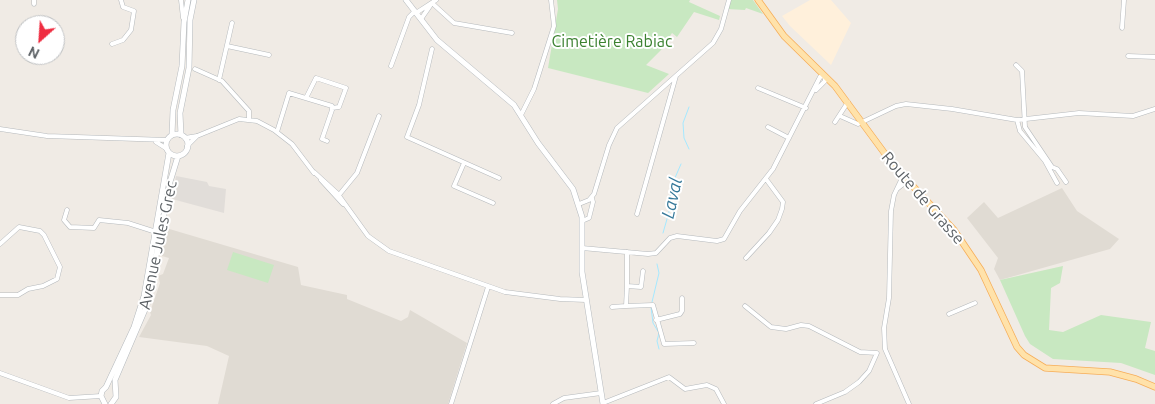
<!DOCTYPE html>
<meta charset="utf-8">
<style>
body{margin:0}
#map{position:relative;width:1155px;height:404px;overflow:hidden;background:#f0ebe5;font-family:Ubuntu,sans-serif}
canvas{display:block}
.north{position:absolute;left:15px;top:15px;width:50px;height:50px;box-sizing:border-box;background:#fff;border:1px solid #bec0c2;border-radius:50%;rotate:206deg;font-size:14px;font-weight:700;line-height:20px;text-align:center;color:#5d6266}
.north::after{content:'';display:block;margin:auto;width:18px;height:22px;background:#ef2c40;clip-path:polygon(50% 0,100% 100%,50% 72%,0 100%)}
</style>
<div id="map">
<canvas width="1155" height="404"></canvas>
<div class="north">N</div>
</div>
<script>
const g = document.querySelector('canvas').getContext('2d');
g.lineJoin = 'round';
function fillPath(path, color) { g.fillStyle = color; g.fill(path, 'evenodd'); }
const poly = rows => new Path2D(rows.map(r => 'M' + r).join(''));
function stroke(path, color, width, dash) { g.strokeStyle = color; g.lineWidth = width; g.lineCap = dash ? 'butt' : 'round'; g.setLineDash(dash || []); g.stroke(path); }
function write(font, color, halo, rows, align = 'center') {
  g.font = font + ' Ubuntu,sans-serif'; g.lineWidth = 4; g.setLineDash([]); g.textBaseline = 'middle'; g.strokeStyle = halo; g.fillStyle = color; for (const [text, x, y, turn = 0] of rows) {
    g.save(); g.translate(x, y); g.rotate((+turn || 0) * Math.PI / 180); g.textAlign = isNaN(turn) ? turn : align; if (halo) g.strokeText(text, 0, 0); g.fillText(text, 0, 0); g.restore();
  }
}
fillPath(poly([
 [810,0,831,0,851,23,831,65,790,26,782,16]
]), '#fff0db');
fillPath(poly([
 [176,176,207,182,209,186,226,189,224,213,172,199]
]), '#e1ddd9');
fillPath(poly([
 [1062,188,1077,211,1119,239,1110,249,1000,280,994,269,998,258,967,218,984,202,998,218],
 [166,228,298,267,301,285,347,295,347,299,401,321,408,317,410,310,467,343,448,404,218,404,229,356,207,346,139,337,151,315,150,312,160,283,158,276,163,274,169,258,162,256]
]), '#e0dbd3');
fillPath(poly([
 [557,0,690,0,689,2,720,16,719,20,694,12,677,37,672,33,661,50,646,65,669,74,648,93,548,68,558,9],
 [731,0,753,0,763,14,746,8,745,10,727,9],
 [233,252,274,265,268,283,227,270],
 [1063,266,1060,283,1051,288,1049,330,1063,332,1101,315,1151,322,1145,348,1155,351,1155,375,1121,363,1053,359,1030,344,1025,336,1000,280]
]), '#c8e8c1');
stroke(poly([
 [689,107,683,123,684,138,689,149],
 [663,233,669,212,671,187,681,164],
 [652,302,659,273,657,264],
 [651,307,653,323,659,333,657,341,659,349]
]), '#a5e8ff', 1);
const street = poly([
 [181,0,183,18],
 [432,3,454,23,512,33],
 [34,4,34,0],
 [416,13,436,0],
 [421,19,430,6],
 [1122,28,1124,0],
 [112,44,123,40,131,30,134,11,123,7,121,0],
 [227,46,269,55],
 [432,49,419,105,407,137,499,178],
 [1128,56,1155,57],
 [1016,65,1022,71,1025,127,1052,167,1057,169,1066,182],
 [391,66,409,17,415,11],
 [195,69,222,81,249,111,249,119],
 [219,80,232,23],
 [758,88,806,108],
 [816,90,825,81,825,76],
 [306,98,316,78,346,88,339,107,332,108],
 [521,115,534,89,554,26,551,0],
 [840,116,858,124,896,106,906,104,952,109,1017,120,1079,113,1133,116,1155,109],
 [1017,120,1020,131,1045,161,1057,183],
 [835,122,848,102],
 [768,127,789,138],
 [0,129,47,136,167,140],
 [277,132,289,93,332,106,332,110,322,139,327,141],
 [185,138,197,136,239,119,257,121,274,130,292,144,314,173],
 [156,142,167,149],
 [187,146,197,136],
 [464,163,454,186,493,203],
 [314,172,337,193,368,236,389,251,505,292,560,299,586,300],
 [903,176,894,195,891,211,889,298,884,328,885,349,909,404],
 [321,180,343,204],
 [897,189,907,181],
 [339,195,357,173,379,116],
 [579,204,589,200,594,194,609,145,617,128,713,43,721,29,729,0],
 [67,210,64,220,70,227,94,228,99,220,128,223,156,232],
 [637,214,676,76],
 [582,221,589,218,593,202,592,198],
 [0,244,19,227,40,231,44,235,60,267,57,279,43,286,28,289,18,295,0,295],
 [582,248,648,254,656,253,670,238,677,236,717,241,724,239,740,211,773,169,820,77,825,76],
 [627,252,627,286,641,287,643,271],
 [746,258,769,233,778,220,782,209,783,202,766,179],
 [627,286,626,306,653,305,664,344,694,343],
 [745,306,771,327,786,329,801,325,809,326,860,352,877,353,869,371,859,382,845,392,816,404],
 [612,307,626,306],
 [949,314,975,303],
 [656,320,680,314,682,311,682,298],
 [0,373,69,398,101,396],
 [603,403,669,377,685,389,707,385,716,389,724,404],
 [451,404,488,287],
 [553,404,564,398,601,393]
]);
const secondary = poly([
 [406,0,437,40,514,105,538,143,573,189,582,217,582,272,603,404],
 '166 145a11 11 0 1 1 22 0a11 11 0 1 1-22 0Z',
 [172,135,173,110,182,66,184,22,188,0],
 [181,135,180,113,189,68,190,20,194,0],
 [105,404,101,396,102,391,106,387,134,327,144,296,169,153],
 [111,404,116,397,115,380,147,305,170,182,178,156]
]);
const primary = poly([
 [758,0,784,36,835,86,894,166,954,230,981,270,1017,347,1024,355,1045,368,1110,372,1136,379,1155,387]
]);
stroke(street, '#b5b9bc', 5);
stroke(secondary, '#b4b9bd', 6);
stroke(primary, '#f6ad58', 7);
stroke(street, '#fff', 4);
stroke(secondary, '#fff', 5);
stroke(primary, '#ffe2aa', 5.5);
write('16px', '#3b8130', '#fff', [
 ["Cimetière Rabiac",612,42]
]);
write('16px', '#5d6266', '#fff', [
 ["Route de Grasse",923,198,49],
 ["Avenue Jules Grec",158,245,-78]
]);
write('italic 18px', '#36799a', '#fff', [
 ["Laval",672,198,-77]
]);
</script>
